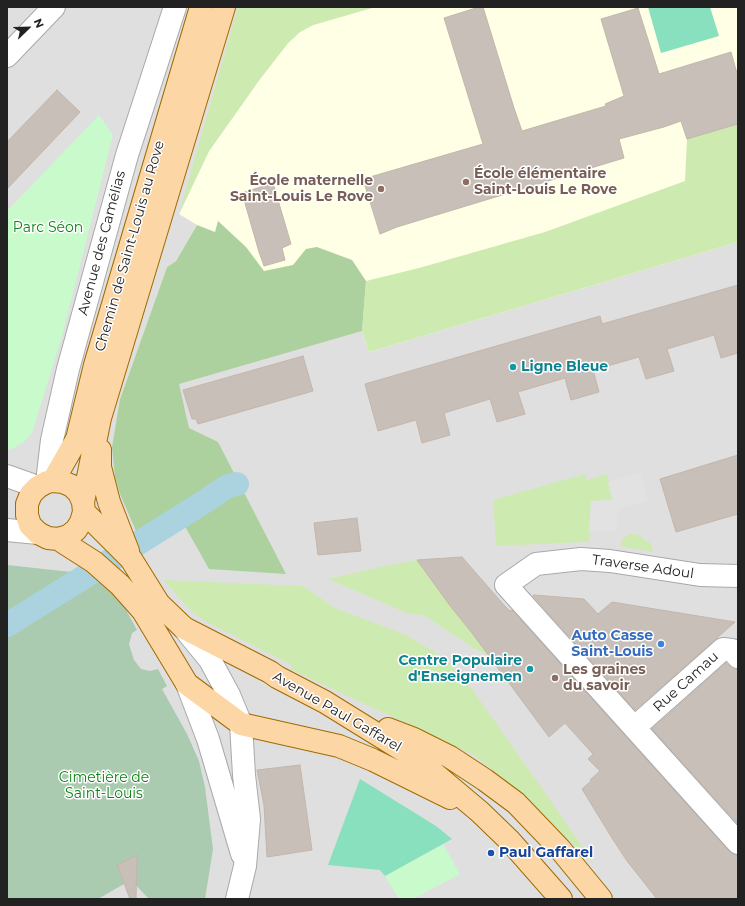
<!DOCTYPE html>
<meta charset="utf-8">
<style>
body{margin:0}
#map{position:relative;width:745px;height:906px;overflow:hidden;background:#f2efe9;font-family:Montserrat,sans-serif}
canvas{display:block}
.frame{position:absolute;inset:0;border:8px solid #222;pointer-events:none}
.north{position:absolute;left:8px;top:8px;width:40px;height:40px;-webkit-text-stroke:3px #fff;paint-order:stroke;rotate:67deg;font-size:11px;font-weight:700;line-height:16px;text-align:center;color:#222}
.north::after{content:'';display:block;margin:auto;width:14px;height:18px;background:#222;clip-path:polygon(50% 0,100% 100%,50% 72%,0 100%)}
</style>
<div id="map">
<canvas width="745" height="906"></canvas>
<div class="frame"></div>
<div class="north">N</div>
</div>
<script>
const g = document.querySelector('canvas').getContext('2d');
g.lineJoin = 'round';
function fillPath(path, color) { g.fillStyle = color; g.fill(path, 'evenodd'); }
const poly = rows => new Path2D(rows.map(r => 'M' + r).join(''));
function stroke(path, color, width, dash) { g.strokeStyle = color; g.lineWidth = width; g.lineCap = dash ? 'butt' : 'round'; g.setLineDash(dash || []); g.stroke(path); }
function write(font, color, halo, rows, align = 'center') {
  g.font = font + ' Montserrat,sans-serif'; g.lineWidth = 3; g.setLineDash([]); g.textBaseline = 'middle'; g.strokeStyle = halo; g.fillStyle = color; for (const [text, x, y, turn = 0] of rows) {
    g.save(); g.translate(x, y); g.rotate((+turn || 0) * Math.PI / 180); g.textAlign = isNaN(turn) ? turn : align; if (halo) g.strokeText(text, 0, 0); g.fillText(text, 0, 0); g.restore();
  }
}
fillPath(poly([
 [7,7,738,7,738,899,7,899]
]), '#e0dfdf');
fillPath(poly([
 [375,7,738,7,738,242,369,352,362,331,120,399,167,267,176,261,197,225,179,214,209,151,260,79,288,43,300,32,313,25]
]), '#ffffe5');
fillPath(poly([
 [238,7,375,7,313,25,300,32,288,43,260,79,209,151,179,214],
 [738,124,738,242,369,352,362,331,366,281,419,268,545,232,685,181,687,139],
 [585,474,587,480,607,474,613,500,591,501,589,542,581,542,496,546,493,500],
 [630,534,636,534,641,536,645,541,651,543,653,552,620,546,623,538],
 [417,560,451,607,472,633,489,656,472,647,425,616,407,613,328,579,384,566],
 [164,580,303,586,335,608,406,635,433,651,451,665,469,685,546,794,595,865,511,785,472,754,290,669,292,665,203,620,187,607]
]), '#cdebb0');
fillPath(poly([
 [218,221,246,247,264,271,293,265,306,249,317,247,352,260,366,281,362,331,179,384,189,428,218,442,286,574,209,569,178,514,139,538,120,494,115,477,112,447,120,399,167,267,176,261,197,225,215,232]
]), '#add19e');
fillPath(poly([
 [7,565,81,573,96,577,118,595,137,630,132,633,129,644,134,660,141,669,150,671,158,669,167,686,162,689,187,734,199,761,205,787,213,849,205,899,149,899,131,880,98,899,7,899]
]), '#aacbaf');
fillPath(poly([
 [99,115,113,135,62,336,32,433,24,442,14,448,7,450,7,211],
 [443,844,460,874,413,899,399,899,385,876]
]), '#c8facc');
fillPath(poly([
 [648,7,710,7,719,36,661,53],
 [360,779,436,826,452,839,385,876,380,870,328,865]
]), '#88e0be');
fillPath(poly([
 [641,473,648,500,619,509,616,531,589,531,591,501,612,500,608,482]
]), '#e2e2e2');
stroke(poly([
 [7,625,193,509,228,486,237,484]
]), '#aad3df', 24);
const building = poly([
 [479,7,483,7,514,108,522,131,606,106,605,104,624,96,601,19,638,8,659,74,731,52,738,77,738,124,687,139,681,121,664,127,619,139,624,158,397,227,380,234,363,179,483,144,444,18,479,7],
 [57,90,80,112,7,189,7,142,57,90],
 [273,183,291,244,282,248,285,260,264,266,259,252,242,193,273,183],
 [738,285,738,353,721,358,714,335,667,349,674,371,646,379,639,357,593,370,599,392,571,400,565,378,518,392,525,414,497,422,490,399,444,413,450,435,422,443,416,420,378,431,365,384,600,316,602,324,738,285],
 [303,356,313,391,198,424,196,419,192,419,183,390,303,356],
 [738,455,738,514,676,532,660,479,738,455],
 [357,518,361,551,318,555,314,523,357,518],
 [462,557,503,604,510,611,512,610,729,851,734,855,738,855,738,899,657,899,627,861,612,838,582,789,591,781,590,780,600,771,588,759,593,754,565,723,549,737,472,633,451,607,417,560,462,557],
 [534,595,584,599,598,614,612,602,735,622,635,710,533,596,534,595],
 [726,663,734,669,737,669,738,670,738,824,652,729,726,663],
 [300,765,312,850,267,857,264,805,257,770,300,765],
 [137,855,136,899,130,899,117,865,137,855]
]);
fillPath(building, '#c7bfb8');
stroke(building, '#c4b6ab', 1);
const minor = poly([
 [7,56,54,7],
 [7,476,38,487],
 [47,482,52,440,68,369,127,155,175,7],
 [7,530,38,533],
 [738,576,700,575,610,561,581,559,536,564,506,585,738,843],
 [184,628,210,660,229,695,241,724,244,775,249,819,245,866,237,899],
 [187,684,208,739,242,854],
 [635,727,723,649,732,650,738,657]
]);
const major = poly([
 [100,450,100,467,109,502,128,551],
 [53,481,77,439,95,365,201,7],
 [83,502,79,493,72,486,63,482,53,481,47,482,38,487,31,494,27,504,27,515,30,525,38,533,48,538,58,539,68,536,76,530,81,522,84,512,83,502,100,418,224,7],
 [84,512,131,559,159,604,184,628,270,672,277,677,325,702,417,759,480,812,510,841,561,899],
 [58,539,94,562,120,585,143,611,187,684,241,724,339,746,373,760,450,798],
 [388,729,414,739,450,757,485,780,516,803,560,849,601,899]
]);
stroke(minor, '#a9a9a9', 24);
stroke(major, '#a06b00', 24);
stroke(minor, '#fff', 22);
stroke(major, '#fcd6a4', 22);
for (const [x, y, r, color] of [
 [466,182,4,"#8d6e63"],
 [381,189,4,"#8d6e63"],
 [513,367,4,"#0f9aa8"],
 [661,644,4,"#3f7fe0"],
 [530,669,4,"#0f9aa8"],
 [555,678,4,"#8d6e63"],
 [491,853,4,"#1a4fb4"]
]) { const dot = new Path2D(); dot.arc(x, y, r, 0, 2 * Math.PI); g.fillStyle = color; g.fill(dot); stroke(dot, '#fff', 1.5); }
write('bold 14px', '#785e54', '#fff', [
 ["École élémentaire",474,174],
 ["Saint-Louis Le Rove",474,190],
 ["École maternelle",373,181,"right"],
 ["Saint-Louis Le Rove",373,197,"right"],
 ["Les graines",563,670],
 ["du savoir",563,686]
], 'left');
write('14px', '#0c8416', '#fff', [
 ["Parc Séon",48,228],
 ["Cimetière de",104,778],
 ["Saint-Louis",104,794]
]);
write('14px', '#222', '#fff', [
 ["Avenue des Camélias",102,243,-75],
 ["Chemin de Saint-Louis au Rove",130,246,-74],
 ["Traverse Adoul",643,567,8],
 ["Rue Camau",686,682,-42],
 ["Avenue Paul Gaffarel",337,712,30]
]);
write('bold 14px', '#0d838f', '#fff', [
 ["Ligne Bleue",521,367],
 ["Centre Populaire",522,661,"right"],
 ["d'Enseignemen",522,677,"right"]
], 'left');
write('bold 14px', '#366cbe', '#fff', [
 ["Auto Casse",653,636],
 ["Saint-Louis",653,652]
], 'right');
write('bold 14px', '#164399', '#fff', [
 ["Paul Gaffarel",499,853]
], 'left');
</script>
